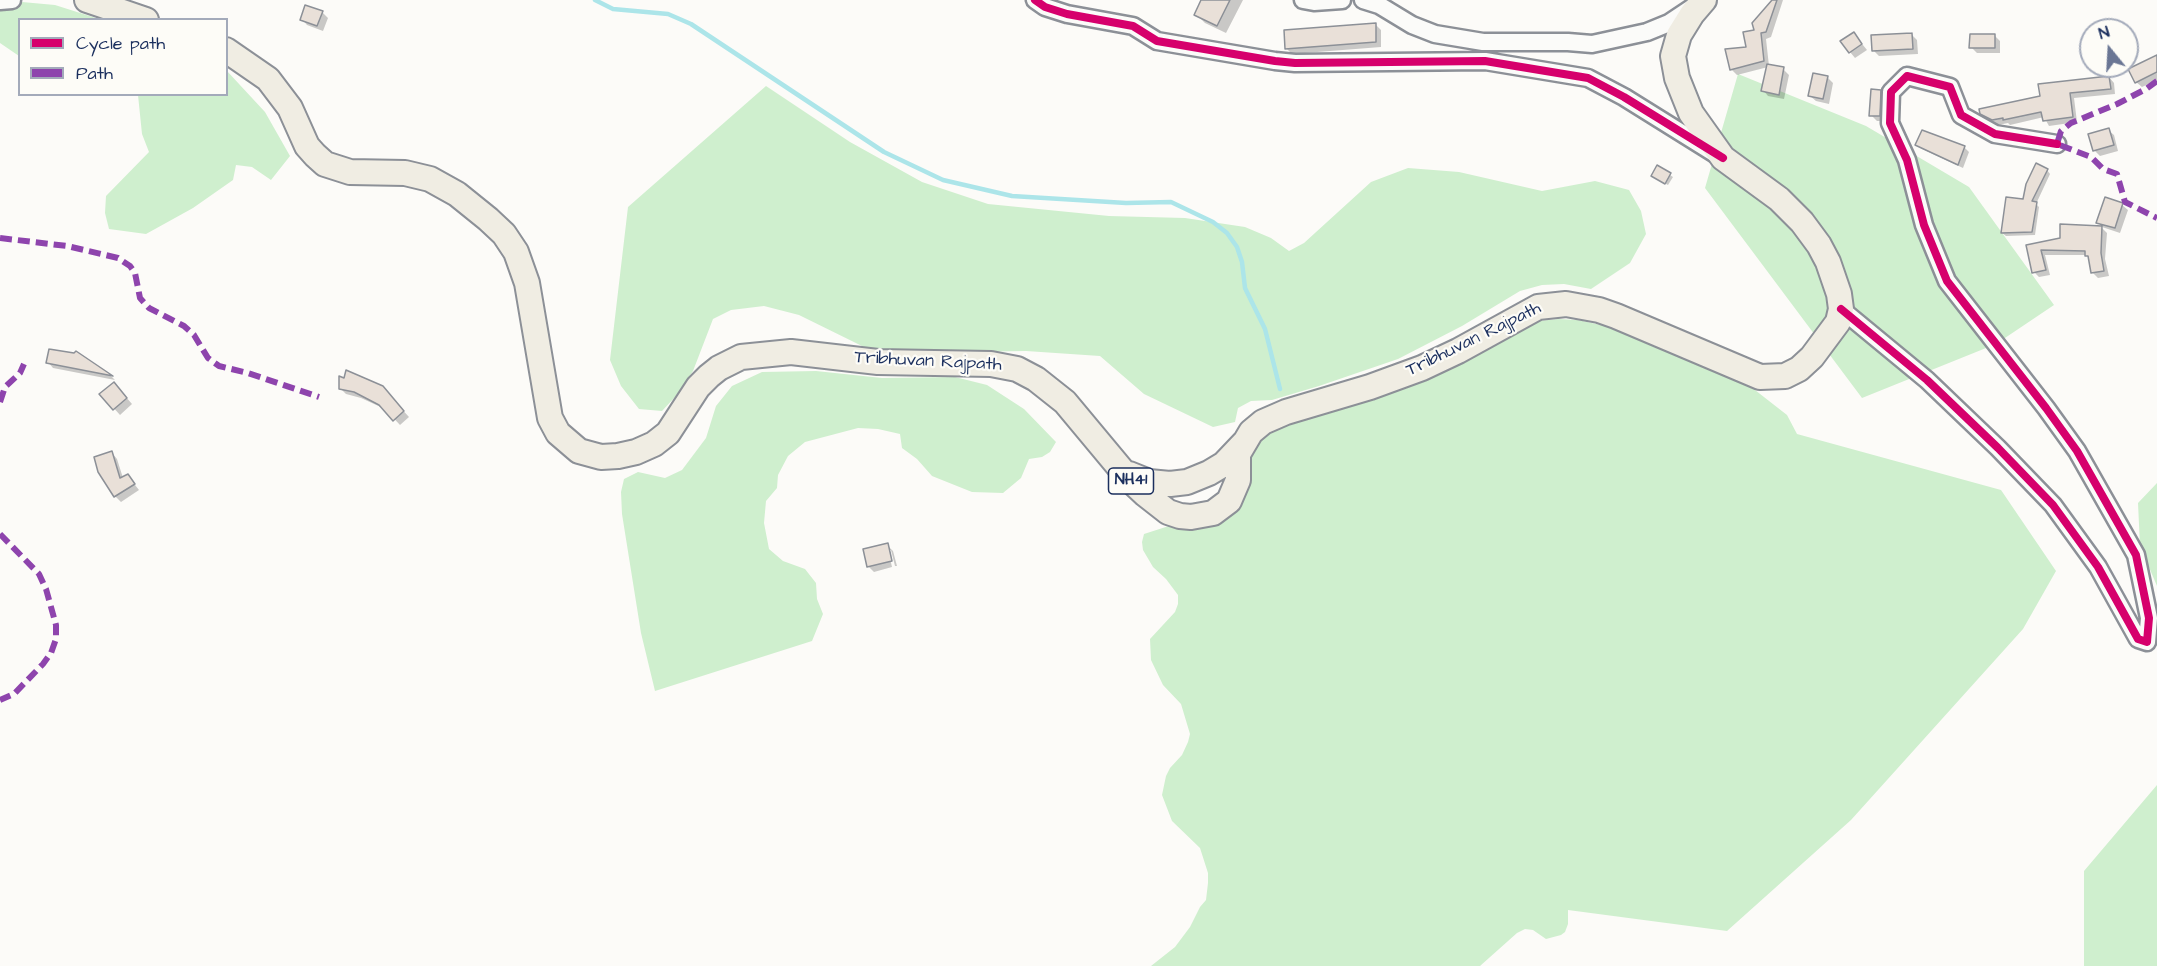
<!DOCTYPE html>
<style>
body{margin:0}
#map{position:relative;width:2157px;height:966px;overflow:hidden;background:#fcfbf8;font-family:"Architects Daughter",sans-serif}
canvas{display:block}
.legend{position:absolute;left:18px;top:18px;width:210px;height:78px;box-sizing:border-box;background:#fdfcf7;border:2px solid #a3aaba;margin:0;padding:8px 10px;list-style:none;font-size:18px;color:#1b2f5e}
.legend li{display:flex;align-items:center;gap:12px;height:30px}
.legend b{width:30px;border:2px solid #a3aaba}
.north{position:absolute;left:2079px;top:18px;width:60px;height:60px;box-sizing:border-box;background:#fdfcf7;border:2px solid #a3aaba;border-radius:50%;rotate:342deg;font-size:16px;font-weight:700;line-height:24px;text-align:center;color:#1b2f5e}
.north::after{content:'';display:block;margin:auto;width:21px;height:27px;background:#6a7694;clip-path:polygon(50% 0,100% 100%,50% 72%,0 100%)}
</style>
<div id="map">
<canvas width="2157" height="966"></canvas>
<ul class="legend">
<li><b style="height:8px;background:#d6006c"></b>Cycle path</li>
<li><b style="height:8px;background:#8e44ad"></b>Path</li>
</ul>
<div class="north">N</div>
</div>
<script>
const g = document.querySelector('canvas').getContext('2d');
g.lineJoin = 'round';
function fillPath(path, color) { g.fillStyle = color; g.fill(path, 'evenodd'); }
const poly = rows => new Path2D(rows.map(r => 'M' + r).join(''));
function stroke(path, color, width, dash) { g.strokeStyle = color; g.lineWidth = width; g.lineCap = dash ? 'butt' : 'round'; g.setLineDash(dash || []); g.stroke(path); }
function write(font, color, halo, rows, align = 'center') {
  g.font = font + ' "Architects Daughter",sans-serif'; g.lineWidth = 4.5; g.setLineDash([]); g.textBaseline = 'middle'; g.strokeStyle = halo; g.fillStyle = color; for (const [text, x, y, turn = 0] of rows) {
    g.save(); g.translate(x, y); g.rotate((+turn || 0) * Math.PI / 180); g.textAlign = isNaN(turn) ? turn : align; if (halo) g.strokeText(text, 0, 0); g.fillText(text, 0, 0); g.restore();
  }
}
fillPath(poly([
 [0,0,55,5,99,19,20,20,19,56,0,43],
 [227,71,265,112,290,156,271,180,252,167,236,165,233,180,193,208,146,234,109,229,105,213,106,196,149,152,142,134,138,95,226,94],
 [1738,74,1866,126,1969,187,2054,305,1996,344,1862,398,1705,188],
 [766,86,850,142,922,182,988,204,1109,216,1185,218,1245,227,1271,238,1289,251,1304,243,1371,182,1408,168,1459,172,1542,191,1595,181,1629,190,1641,211,1646,234,1630,263,1591,289,1564,284,1542,285,1520,291,1462,326,1398,359,1319,386,1272,400,1251,401,1238,408,1235,422,1213,427,1144,394,1100,356,1026,351,899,353,864,347,799,315,764,306,731,310,713,319,693,371,676,396,662,411,639,409,621,386,610,360,628,207],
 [1559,319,1578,320,1610,327,1655,341,1746,383,1787,415,1797,434,2001,490,2056,571,2023,629,1851,820,1727,931,1568,910,1568,924,1565,932,1561,935,1546,939,1533,930,1525,929,1517,933,1480,966,1151,966,1175,947,1190,927,1200,907,1206,900,1208,883,1208,873,1200,848,1172,821,1162,795,1166,776,1170,768,1182,755,1188,742,1190,734,1181,704,1163,685,1151,660,1150,639,1175,612,1178,604,1178,595,1166,579,1153,567,1143,550,1142,542,1144,534,1175,524,1194,528,1207,528,1220,522,1246,458,1262,438,1274,428,1514,329,1538,321],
 [816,371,882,378,955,377,987,385,1024,409,1056,442,1050,452,1042,457,1029,459,1021,478,1003,493,972,492,932,476,917,459,902,448,900,434,878,429,858,428,805,442,788,456,778,475,777,488,766,501,764,523,769,549,783,561,805,569,816,583,817,599,823,614,812,641,655,691,641,633,622,514,621,492,624,479,638,472,665,478,682,470,706,438,716,406,732,386,762,372],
 [2157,483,2157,586,2140,546,2138,503],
 [2157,785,2157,966,2084,966,2084,871]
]), '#cfefce');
fillPath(poly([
 [1203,0,1243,0,1226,33,1205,23,1196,14],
 [1774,0,1783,0,1771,37,1766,39,1769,66,1783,69,1789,75,1784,99,1768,96,1763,90,1768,67,1737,75,1731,69,1748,49],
 [322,12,328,18,323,31,307,25,302,19],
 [1375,24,1381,30,1381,47,1292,54,1286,48],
 [1854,34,1867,50,1855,58,1850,52],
 [1911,34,1917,40,1918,54,1879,56,1873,50],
 [1995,36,2000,41,2000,53,1977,53,1971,47],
 [2157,58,2157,80,2142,87,2136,82],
 [1827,77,1833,83,1829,104,1816,101,1810,96],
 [2109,77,2114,83,2115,94,2074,98,2077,122,2049,126,2044,117,2010,125,2008,123,1998,125,1982,113],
 [1880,91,1886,97,1885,121,1877,121,1871,115],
 [2108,130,2114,135,2118,151,2100,156,2094,150],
 [1917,145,1964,147,1969,152,1963,168,1922,149],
 [1658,167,1673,177,1668,185,1655,178],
 [2047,170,2050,174,2036,204,2039,207,2035,235,2006,236,2002,233],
 [2122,205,2128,210,2120,233,2102,227,2098,222],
 [2101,227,2107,233,2105,259,2109,276,2098,278,2093,273,2090,258,2087,255,2045,255,2050,275,2039,277,2034,272,2028,246],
 [76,353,112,377,115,380,53,368,48,362],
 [340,388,388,394,409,417,400,425,385,409,361,398,346,394],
 [119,389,132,404,120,415,101,394],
 [112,453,117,459,123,478,128,476,139,490,121,502,115,496],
 [887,545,893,551,897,566,895,566,891,550,888,550,892,567,874,572,868,566]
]), '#0003');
stroke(poly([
 [595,0,613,9,668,14,691,24,884,152,943,180,1012,196,1126,203,1171,202,1213,222,1227,233,1237,247,1242,262,1245,288,1265,329,1280,389]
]), '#ace5e9', 4.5);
const building = poly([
 [1201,0,1230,0,1217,26,1194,15,1201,0],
 [1772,0,1777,0,1766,32,1761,33,1764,61,1730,70,1725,49,1746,47,1743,32,1754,30,1752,23,1772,0],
 [305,5,323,11,317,26,300,20,305,5],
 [1376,23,1376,42,1285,49,1284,30,1376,23],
 [1854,32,1862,44,1849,53,1840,41,1854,32],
 [1912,33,1913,49,1872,51,1871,35,1912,33],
 [1970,34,1995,34,1995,48,1969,48,1970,34],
 [2157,55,2157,72,2135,83,2128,69,2157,55],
 [1767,64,1784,67,1779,95,1761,91,1767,64],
 [1813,73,1828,76,1823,99,1808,96,1813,73],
 [2109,76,2111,89,2070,93,2073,117,2043,121,2041,112,2003,120,2003,118,1992,120,1980,114,1979,109,2040,96,2038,84,2109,76],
 [1871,89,1881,90,1880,116,1869,116,1871,89],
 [2109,128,2114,145,2093,151,2088,134,2109,128],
 [1922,130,1965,146,1958,165,1915,145,1922,130],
 [2036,163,2048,169,2032,201,2037,202,2032,232,2001,233,2006,197,2023,199,2026,184,2036,163],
 [1657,165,1671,173,1665,184,1651,176,1657,165],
 [2105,197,2123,203,2115,228,2096,223,2105,197],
 [2060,224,2102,226,2101,253,2104,271,2091,273,2088,256,2085,256,2085,251,2041,250,2046,270,2032,273,2026,245,2060,238,2060,224],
 [49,349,74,353,76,351,113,376,46,363,49,349],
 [346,370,383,386,404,411,393,421,379,405,354,392,339,389,339,376,344,378,346,370],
 [114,382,127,398,113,410,99,394,114,382],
 [112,451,120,478,128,474,135,484,114,497,98,472,94,457,112,451],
 [888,543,892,561,867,567,863,549,888,543]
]);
fillPath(building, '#e9e0d8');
stroke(building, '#8c9097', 1.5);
const minor = poly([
 [1035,0,1045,7,1067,14,1133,26,1157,41,1275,61,1295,63,1485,61,1588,78,1624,97,1717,155],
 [1303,0,1314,2,1342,0],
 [1363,0,1379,5,1412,25,1435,34,1483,42,1568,42,1592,44,1647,32,1669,23,1693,7],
 [0,1,12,0],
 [1841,309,1927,380,1998,448,2053,505,2098,567,2138,639,2147,642,2149,618,2136,555,2077,451,2046,408,1947,281,1924,225,1907,160,1890,123,1891,92,1907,76,1950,87,1961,115,1995,134,2057,144]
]);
const highway = poly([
 [87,0,146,20],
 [226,50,268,79,290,108,307,146,315,155,325,164,350,172,405,173,430,179,457,194,488,219,504,234,516,252,527,283,550,418,558,433,579,451,601,457,618,456,636,452,654,444,668,433,698,387,709,376,719,368,741,357,791,352,878,362,991,364,1017,369,1036,379,1065,402,1130,480,1145,494,1168,512,1180,516,1191,517,1213,513,1229,501,1238,480,1238,454,1251,432,1263,422,1286,412,1370,387,1422,368,1458,351,1538,307,1566,304,1599,310,1616,316,1760,377,1785,376,1799,369,1812,357,1838,322,1841,309,1839,294,1828,262,1819,245,1802,222,1779,199,1723,158,1691,113,1677,78,1673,56,1679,35,1692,14,1704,0],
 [1129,474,1149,482,1170,484,1187,482,1209,473,1224,464,1244,443]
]);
stroke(minor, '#8c9097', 21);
stroke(highway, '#8c9097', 28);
stroke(minor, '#fbfbf9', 16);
stroke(highway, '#f0ede3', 24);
stroke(poly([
 [2157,81,2146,89,2117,104,2071,123,2061,131,2057,144,2091,157,2103,169,2117,174,2125,202,2157,218],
 [0,238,67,246,118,258,130,266,135,273,140,298,149,308,184,326,194,335,208,358,219,366,248,373,319,397],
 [0,402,5,387,20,373,24,364],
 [0,534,39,574,46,589,56,625,56,639,51,653,43,664,14,694,0,700]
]), '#8e44ad', 6, [12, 6]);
stroke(poly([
 [1035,0,1045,7,1067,14,1133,26,1157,41,1275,61,1295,63,1485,61,1588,78,1624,97,1723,158],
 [1841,309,1927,380,1998,448,2053,505,2098,567,2138,639,2147,642,2149,618,2136,555,2077,451,2046,408,1947,281,1924,225,1907,160,1890,123,1891,92,1907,76,1950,87,1961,115,1995,134,2057,144]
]), '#d6006c', 8);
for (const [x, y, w] of [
 [1131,481,45]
]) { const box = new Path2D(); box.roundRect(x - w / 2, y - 13, w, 26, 4.5); g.fillStyle = '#fdfcf7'; g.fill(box); stroke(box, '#1b2f5e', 1.5); }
write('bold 16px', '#1b2f5e', null, [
 ["NH41",1131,481]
]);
write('18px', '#1b2f5e', '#fdfcf7', [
 ["Tribhuvan Rajpath",1474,340,-26],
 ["Tribhuvan Rajpath",928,362,3]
]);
</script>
